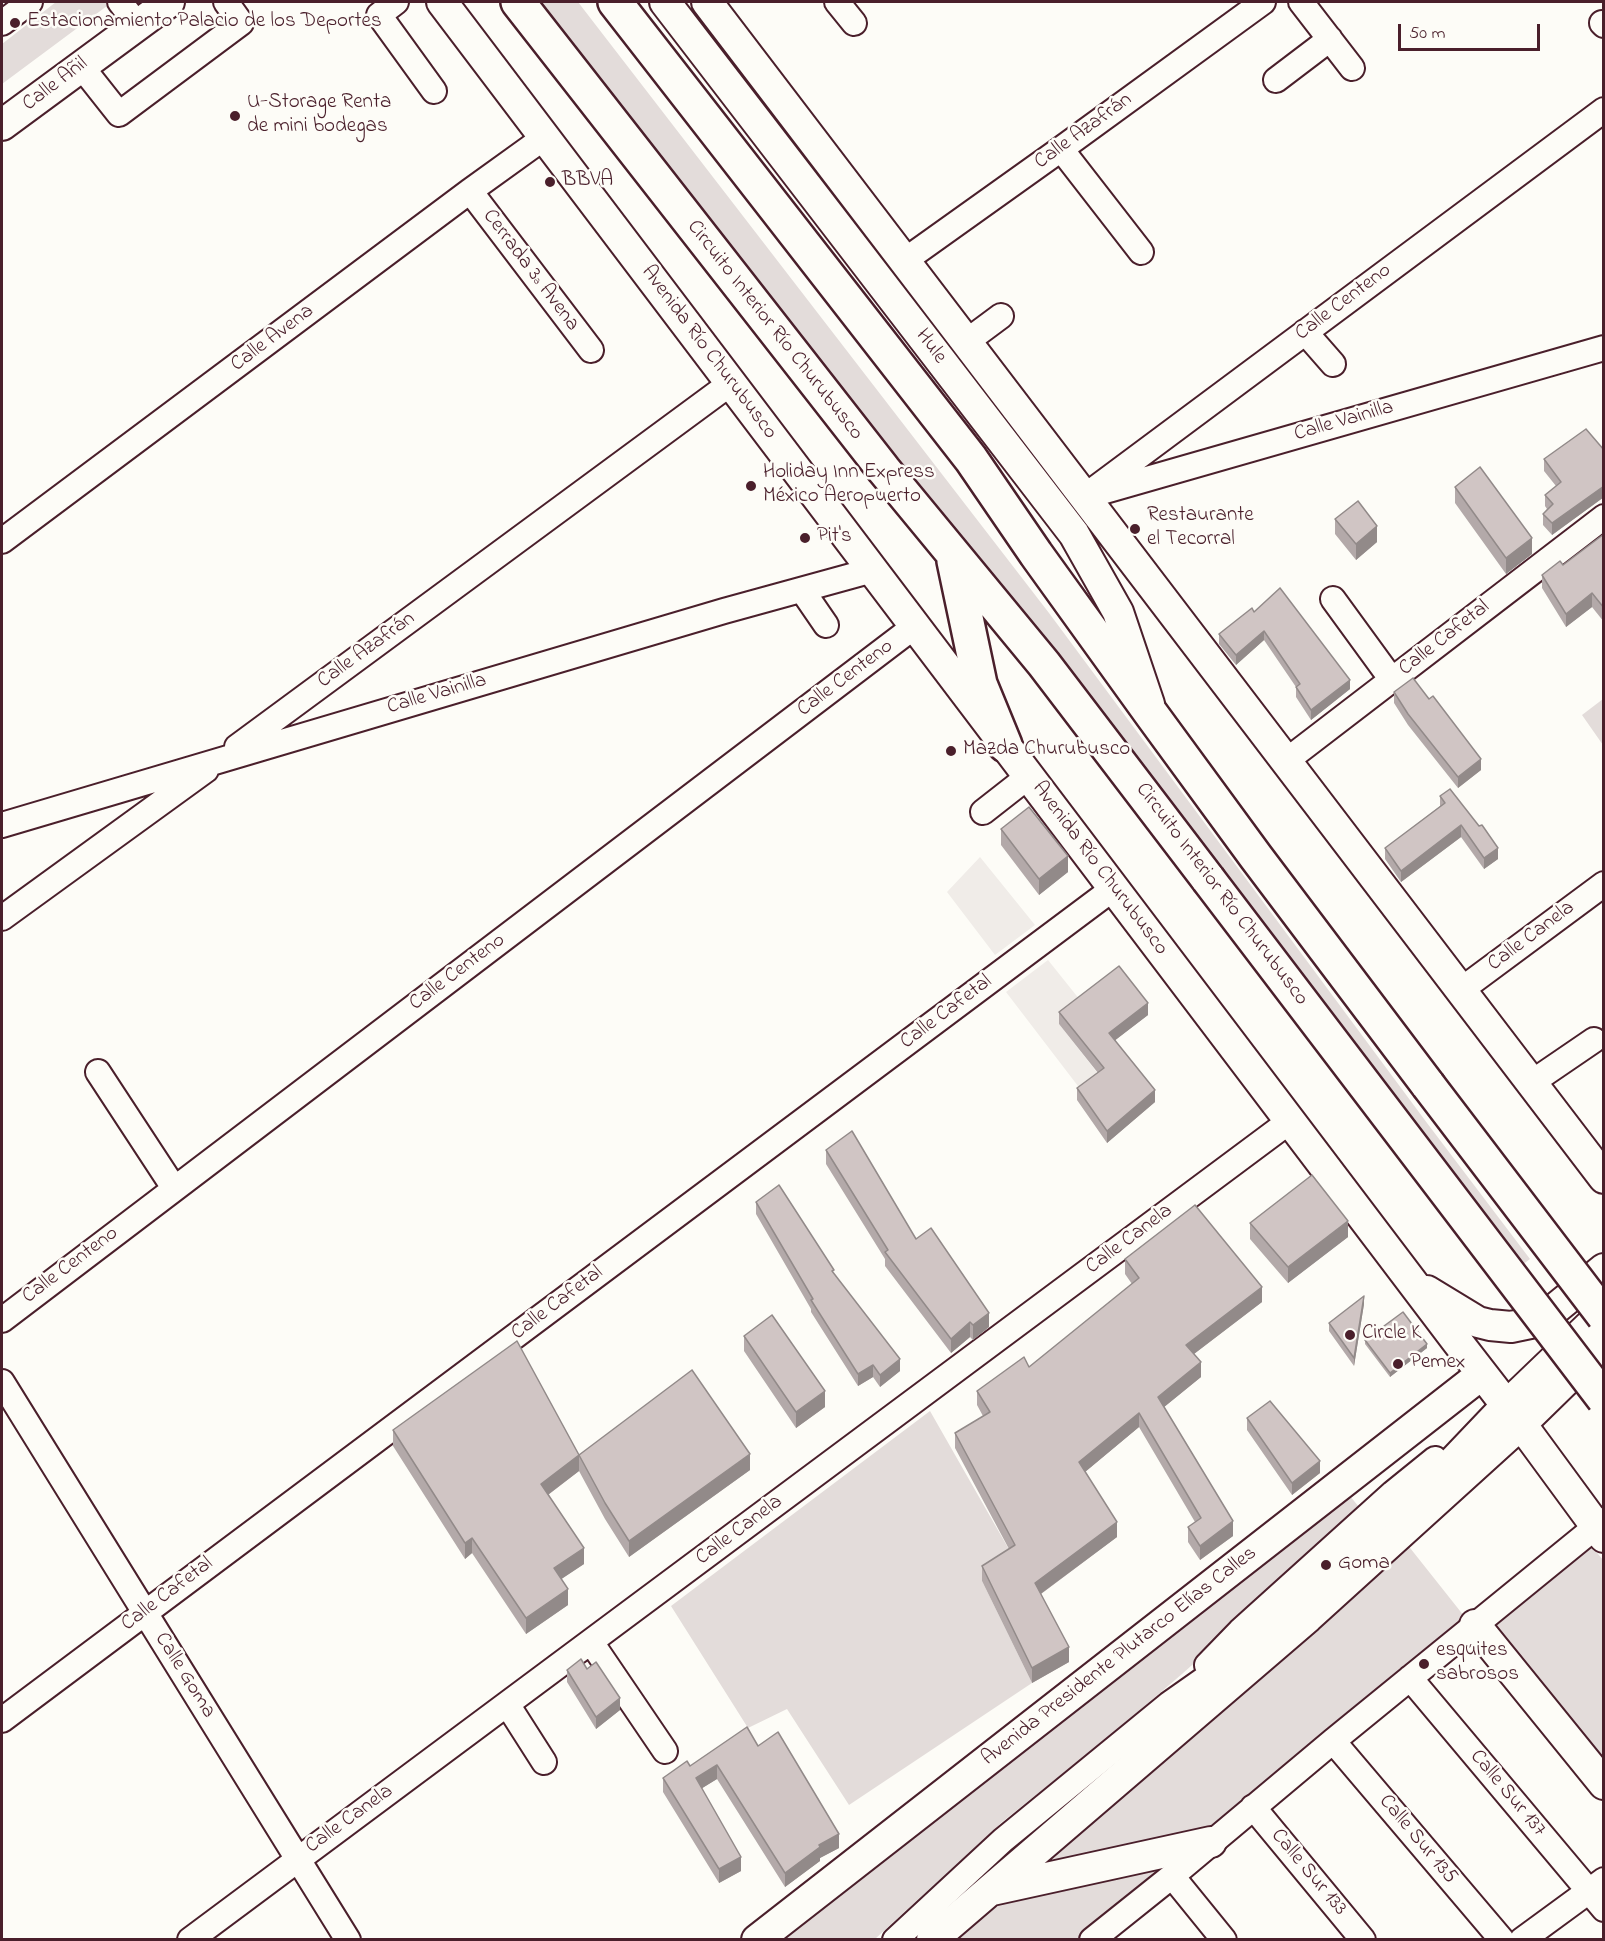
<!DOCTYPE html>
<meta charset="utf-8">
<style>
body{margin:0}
#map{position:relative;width:1605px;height:1941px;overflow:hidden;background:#fdfcf7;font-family:"Indie Flower",sans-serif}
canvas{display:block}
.frame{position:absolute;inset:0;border:3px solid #4a1f2b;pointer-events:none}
.scale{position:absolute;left:1398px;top:24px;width:142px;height:27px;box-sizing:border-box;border:3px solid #4a1f2b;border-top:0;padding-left:8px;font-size:18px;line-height:21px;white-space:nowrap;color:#4a1f2b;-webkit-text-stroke:4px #fdfcf7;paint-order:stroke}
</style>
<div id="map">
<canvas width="1605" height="1941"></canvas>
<div class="frame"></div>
<div class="scale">50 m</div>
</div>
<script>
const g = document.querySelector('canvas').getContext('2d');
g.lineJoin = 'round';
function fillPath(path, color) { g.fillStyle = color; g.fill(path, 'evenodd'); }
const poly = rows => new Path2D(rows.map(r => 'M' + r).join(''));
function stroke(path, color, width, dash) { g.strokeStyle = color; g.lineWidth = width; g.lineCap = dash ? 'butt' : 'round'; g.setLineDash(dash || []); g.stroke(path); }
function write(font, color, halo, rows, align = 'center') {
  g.font = font + ' "Indie Flower",sans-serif'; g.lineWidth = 5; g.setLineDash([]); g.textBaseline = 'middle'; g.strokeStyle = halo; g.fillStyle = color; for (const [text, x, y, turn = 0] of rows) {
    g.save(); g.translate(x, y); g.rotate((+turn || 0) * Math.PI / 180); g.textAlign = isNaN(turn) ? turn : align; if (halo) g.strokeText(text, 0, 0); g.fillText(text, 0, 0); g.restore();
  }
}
fillPath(poly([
 [980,857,1035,925,995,955,947,892],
 [1048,960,1084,1005,1059,1024,1099,1075,1081,1090,1006,992]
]), '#f0ece8');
fillPath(poly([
 [56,2,110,2,111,3,2,84,2,44],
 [535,2,578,2,1049,613,1427,1123,1530,1259,1513,1272,1007,601],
 [1603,699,1603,745,1582,715],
 [930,1411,1015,1560,982,1581,1032,1683,849,1805,787,1709,748,1728,671,1606],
 [1426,1451,1363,1513,1182,1674,1106,1739,1002,1822,875,1939,767,1940,1345,1490,1359,1507],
 [1399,1534,1468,1621,1211,1833,1029,1877],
 [1589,1543,1603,1560,1603,1782,1480,1637],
 [1185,1855,1081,1939,950,1940,1004,1895]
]), '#e3dcda');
const minor = poly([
 [120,2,137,24],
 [396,2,379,15,434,91],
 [837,2,854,23],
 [1301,2,1352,68],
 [2,23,30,2],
 [1602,23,1604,25],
 [81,66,119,114,241,23,226,2],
 [1276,80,1330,39],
 [1061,149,1141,252],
 [470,191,591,350],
 [904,261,1061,149,1263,2],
 [1305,332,1333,364],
 [966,342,1001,316],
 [1098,493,1604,348],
 [1084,497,1604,110],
 [2,541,470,191,545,137],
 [802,590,826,625],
 [1333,599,1392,680],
 [237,747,731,383],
 [1286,761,1604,517],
 [983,812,1029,776],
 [2,825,724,611,873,570],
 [2,918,206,770],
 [1461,990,1604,884],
 [98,1072,174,1188],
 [1531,1083,1594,1040],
 [2,1320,915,626],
 [2,1382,348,1940],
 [591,1642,665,1751],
 [1207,1665,1240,1631,1393,1493,1435,1459],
 [1410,1678,1604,1909],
 [507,1704,544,1762],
 [2,1720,1114,888],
 [1333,1741,1502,1940],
 [1253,1807,1363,1940],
 [1172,1876,1224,1940],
 [190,1940,1290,1121],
 [895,1940,1003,1840,1169,1704,1253,1645,1406,1507,1505,1403,1604,1308],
 [1092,1940,1172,1876,1333,1741,1604,1520],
 [1522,1940,1604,1880]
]);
const major = poly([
 [442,2,1456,1340,1521,1424,1604,1537],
 [665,2,1074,534,1118,612,1149,704],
 [707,2,1604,1178],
 [2,125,169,2],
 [1427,1291,1478,1322,1490,1325,1511,1327,1535,1322,1545,1317,1604,1269],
 [1475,1625,1604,1784],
 [992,1890,1211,1842],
 [757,1940,1482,1374],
 [932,1940,1308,1617,1521,1424,1604,1343]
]);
const highway = poly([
 [518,2,884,470,1044,664,1208,879],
 [615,2,971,459,1036,554,1152,715,1256,857,1428,1085],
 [954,561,980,684,1005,745]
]);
stroke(minor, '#4a1f2b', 28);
stroke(major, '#4a1f2b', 34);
stroke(highway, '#4a1f2b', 38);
stroke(minor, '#fdfcf7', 24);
stroke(major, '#fdfcf7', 30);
stroke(highway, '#fdfcf7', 33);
const highwayBridge = poly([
 [1208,879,1604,1399],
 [1428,1085,1604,1316]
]);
stroke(highwayBridge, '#4a1f2b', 38, []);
stroke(highwayBridge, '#fdfcf7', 33);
fillPath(poly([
 [1604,450,1604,497,1552,535,1543,525,1543,514,1547,509,1545,506,1545,495,1556,486,1544,471,1544,459],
 [1455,487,1532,554,1506,574,1455,503],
 [1335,519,1377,542,1356,560,1335,534],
 [1604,534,1604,622,1592,607,1566,627,1542,588,1542,575,1563,565],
 [1254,612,1350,689,1311,720,1296,697,1296,687,1264,640,1236,665,1219,644,1219,634],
 [1394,692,1429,699,1481,770,1458,788,1408,725,1394,703],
 [1440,796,1498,859,1484,869,1461,837,1401,882,1385,859,1385,848,1440,806],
 [1001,829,1068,872,1039,895,1001,845],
 [1059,1012,1148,1015,1115,1040,1155,1102,1107,1143,1077,1100,1077,1088,1098,1073,1059,1024],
 [826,1150,916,1239,989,1327,973,1340,970,1337,951,1353,885,1266,885,1259,826,1164],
 [756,1202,834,1275,900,1371,880,1387,873,1377,858,1386,811,1312,811,1309,756,1214],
 [1250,1223,1348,1237,1288,1283,1250,1239],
 [1125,1259,1262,1302,1194,1354,1201,1377,1164,1407,1233,1536,1200,1560,1188,1542,1188,1527,1195,1522,1139,1427,1085,1472,1117,1537,1041,1594,1069,1662,1032,1683,982,1581,982,1566,1009,1549,955,1448,955,1433,983,1416,977,1405,977,1391,1029,1367,1132,1284,1125,1274],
 [1364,1304,1354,1366,1329,1331,1329,1323],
 [744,1336,825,1407,796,1428,744,1351],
 [1365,1340,1427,1348,1390,1377,1365,1344],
 [1247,1418,1320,1473,1292,1495,1247,1430],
 [393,1430,579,1455,750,1470,629,1557,605,1519,579,1471,548,1495,584,1564,561,1579,568,1605,526,1634,472,1553,465,1559,393,1446],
 [587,1669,620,1710,596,1729,567,1682,567,1670],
 [758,1746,839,1848,820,1858,820,1861,785,1887,717,1779,702,1788,741,1871,719,1883,663,1792,663,1778,690,1766]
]), '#b3a9a9');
fillPath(poly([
 [1604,486,1604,497,1552,535,1552,523],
 [1377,526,1377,542,1356,560,1356,544],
 [1532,538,1532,554,1506,574,1506,558],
 [1592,593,1592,607,1566,627,1566,614],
 [1264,631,1264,640,1236,665,1236,655],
 [1350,680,1350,689,1311,720,1311,710],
 [1481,759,1481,770,1458,788,1458,777],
 [1461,825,1461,837,1401,882,1401,871],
 [1498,848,1498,859,1484,869,1484,858],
 [1068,856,1068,872,1039,895,1039,879],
 [1148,1003,1148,1015,1109,1045,1109,1033],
 [1155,1090,1155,1102,1107,1143,1107,1131],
 [1348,1221,1348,1237,1288,1283,1288,1267],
 [1262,1287,1262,1302,1186,1360,1186,1345],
 [1364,1296,1364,1304,1354,1366,1354,1358],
 [989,1313,989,1327,973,1340,973,1325],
 [970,1322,970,1337,951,1353,951,1339],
 [1427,1344,1427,1348,1390,1377,1390,1373],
 [900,1359,900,1371,880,1387,880,1375],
 [1201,1362,1201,1377,1158,1412,1158,1397],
 [873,1365,873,1377,858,1386,858,1374],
 [825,1391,825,1407,796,1428,796,1412],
 [1139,1413,1139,1427,1079,1477,1079,1462],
 [750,1454,750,1470,629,1557,629,1541],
 [579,1455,579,1471,541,1500,541,1484],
 [1320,1461,1320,1473,1292,1495,1292,1483],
 [1233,1521,1233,1536,1200,1560,1200,1546],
 [1117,1522,1117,1537,1035,1598,1035,1583],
 [472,1538,472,1553,465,1559,465,1543],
 [584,1548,584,1564,554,1584,554,1568],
 [568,1589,568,1605,526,1634,526,1618],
 [1069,1647,1069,1662,1032,1683,1032,1668],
 [620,1698,620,1710,596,1729,596,1717],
 [717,1765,717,1779,696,1792,696,1778],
 [839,1834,839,1848,820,1858,820,1861,785,1887,785,1873,819,1845],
 [741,1857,741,1871,719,1883,719,1869]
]), '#928a89');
const building = poly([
 [1586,429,1604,450,1604,486,1552,523,1543,514,1553,504,1545,495,1561,482,1544,459,1586,429],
 [1480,467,1532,538,1506,558,1455,487,1480,467],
 [1358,501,1377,526,1356,544,1335,519,1358,501],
 [1604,534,1604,608,1592,593,1566,614,1542,575,1560,561,1563,565,1604,534],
 [1280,588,1350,680,1311,710,1296,687,1300,684,1264,631,1236,655,1219,634,1252,608,1254,612,1280,588],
 [1413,678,1429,699,1433,696,1481,759,1458,777,1408,714,1394,692,1413,678],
 [1450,789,1479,826,1482,825,1498,848,1484,858,1461,825,1401,871,1385,848,1445,803,1440,796,1450,789],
 [1029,807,1068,856,1039,879,1001,829,1029,807],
 [1119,966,1148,1003,1109,1033,1155,1090,1107,1131,1077,1088,1104,1068,1059,1012,1119,966],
 [852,1131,916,1239,931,1228,989,1313,973,1325,970,1322,951,1339,885,1252,888,1250,826,1150,852,1131],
 [1312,1175,1348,1221,1288,1267,1250,1223,1312,1175],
 [779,1185,834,1270,832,1271,900,1359,880,1375,873,1365,858,1374,811,1300,813,1299,756,1202,779,1185],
 [1195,1205,1262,1287,1186,1345,1201,1362,1158,1397,1233,1521,1200,1546,1188,1527,1201,1518,1139,1413,1079,1462,1117,1522,1035,1583,1069,1647,1032,1668,982,1566,1015,1545,955,1433,990,1412,977,1391,1024,1357,1029,1367,1139,1278,1125,1259,1195,1205],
 [1364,1296,1354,1358,1329,1323,1364,1296],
 [1403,1312,1427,1344,1390,1373,1365,1340,1403,1312],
 [772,1315,825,1391,796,1412,744,1336,772,1315],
 [517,1341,579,1455,541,1484,584,1548,554,1568,568,1589,526,1618,472,1538,465,1543,393,1430,517,1341],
 [692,1370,750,1454,629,1541,605,1503,579,1455,692,1370],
 [1270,1401,1320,1461,1292,1483,1247,1418,1270,1401],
 [581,1659,587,1669,596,1662,620,1698,596,1717,567,1670,581,1659],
 [747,1727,758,1746,778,1732,839,1834,819,1845,820,1847,785,1873,717,1765,696,1778,741,1857,719,1869,663,1778,687,1761,690,1766,747,1727]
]);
fillPath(building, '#d0c5c4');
stroke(building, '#928a89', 1.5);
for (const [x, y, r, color] of [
 [15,23,6,"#4a1f2b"],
 [235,116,6,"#4a1f2b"],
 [550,182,6,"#4a1f2b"],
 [751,486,6,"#4a1f2b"],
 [1135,529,6,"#4a1f2b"],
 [805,538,6,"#4a1f2b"],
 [951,751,6,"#4a1f2b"],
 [1350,1335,6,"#4a1f2b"],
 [1398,1364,6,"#4a1f2b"],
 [1326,1565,6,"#4a1f2b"],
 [1424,1664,6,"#4a1f2b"]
]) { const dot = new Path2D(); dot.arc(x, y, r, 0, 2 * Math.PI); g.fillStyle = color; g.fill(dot); stroke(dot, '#fdfcf7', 2); }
write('21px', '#4a1f2b', '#fdfcf7', [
 ["Estacionamiento Palacio de los Deportes",27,23],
 ["U-Storage Renta",247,104],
 ["de mini bodegas",247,128],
 ["BBVA",562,182],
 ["Holiday Inn Express",763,474],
 ["México Aeropuerto",763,498],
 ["Restaurante",1147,517],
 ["el Tecorral",1147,541],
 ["Pit's",817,538],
 ["Mazda Churubusco",963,751],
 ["Circle K",1362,1335],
 ["Pemex",1410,1364],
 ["Goma",1338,1565],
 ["esquites",1436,1652],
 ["sabrosos",1436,1676]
], 'left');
write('21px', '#4a1f2b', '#fdfcf7', [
 ["Calle Añil",56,85,-37],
 ["Calle Azafrán",1084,132,-36],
 ["Cerrada 3ª Avena",530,271,53],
 ["Calle Centeno",1344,303,-37],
 ["Circuito Interior Río Churubusco",774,331,52],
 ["Calle Avena",273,339,-37],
 ["Hule",930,347,53],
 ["Avenida Río Churubusco",708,353,53],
 ["Calle Vainilla",1344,422,-16],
 ["Calle Cafetal",1445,639,-38],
 ["Calle Azafrán",367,651,-36],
 ["Calle Centeno",846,679,-37],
 ["Calle Vainilla",437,695,-16],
 ["Avenida Río Churubusco",1099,869,53],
 ["Circuito Interior Río Churubusco",1221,895,53],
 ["Calle Canela",1532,937,-37],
 ["Calle Centeno",458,973,-37],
 ["Calle Cafetal",947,1013,-37],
 ["Calle Canela",1130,1240,-37],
 ["Calle Centeno",71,1266,-37],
 ["Calle Cafetal",558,1304,-37],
 ["Calle Canela",740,1531,-37],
 ["Calle Cafetal",168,1595,-37],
 ["Avenida Presidente Plutarco Elías Calles",1120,1657,-38],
 ["Calle Goma",184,1676,58],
 ["Calle Sur 137",1507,1794,50],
 ["Calle Canela",350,1820,-36],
 ["Calle Sur 135",1417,1840,50],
 ["Calle Sur 133",1308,1873,50]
]);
</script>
